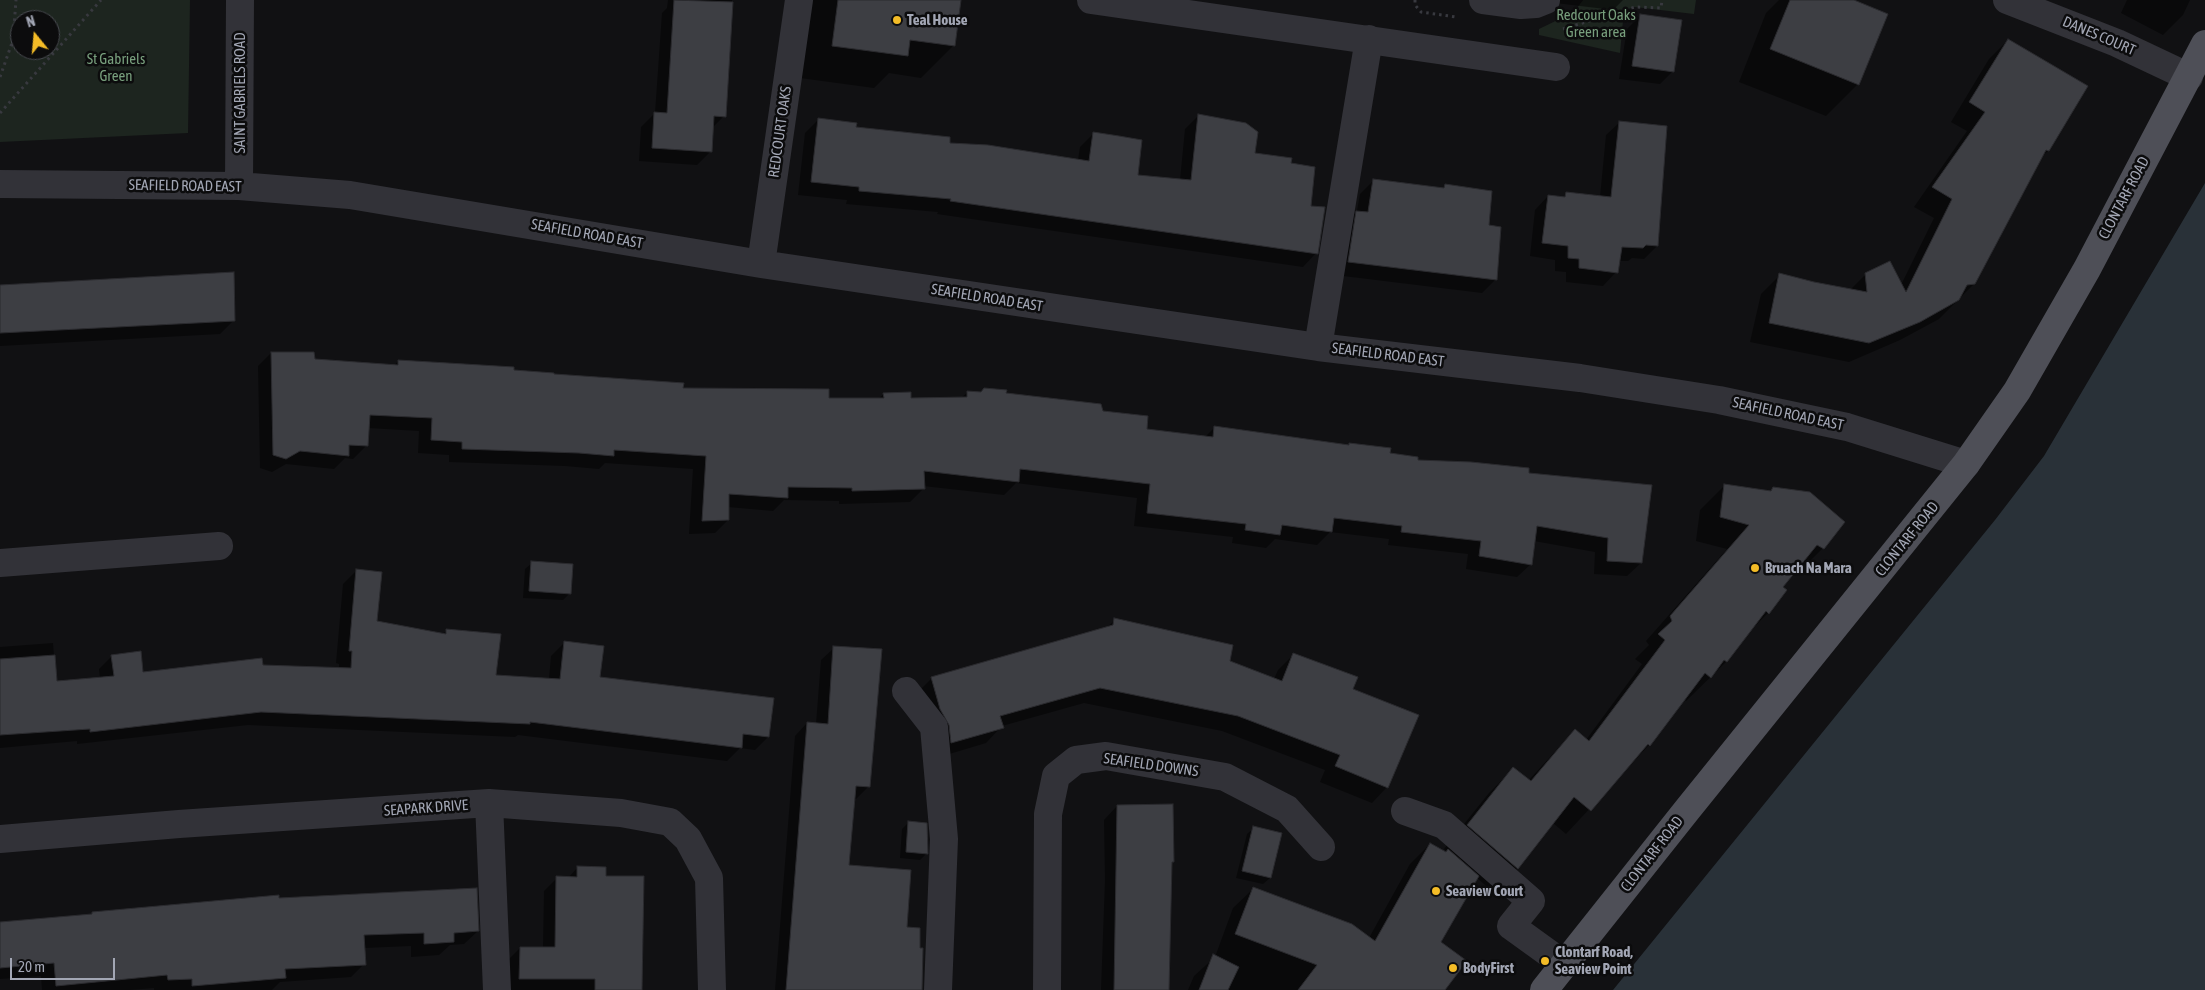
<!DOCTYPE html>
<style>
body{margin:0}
#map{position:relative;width:2205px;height:990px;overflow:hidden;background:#111113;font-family:"Asap Condensed",sans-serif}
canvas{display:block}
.north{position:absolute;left:10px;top:10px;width:50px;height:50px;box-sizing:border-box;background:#0c0c0d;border:1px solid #484a50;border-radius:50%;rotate:343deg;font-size:14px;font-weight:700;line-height:20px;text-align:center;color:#a2a6b4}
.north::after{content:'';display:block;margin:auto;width:18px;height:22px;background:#f4bc27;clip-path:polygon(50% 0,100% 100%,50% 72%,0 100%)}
.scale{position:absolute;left:10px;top:958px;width:105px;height:22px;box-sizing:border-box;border:2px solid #a2a6b4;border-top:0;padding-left:6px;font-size:15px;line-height:18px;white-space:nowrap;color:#a2a6b4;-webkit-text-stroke:4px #0c0c0d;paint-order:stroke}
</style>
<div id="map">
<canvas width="2205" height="990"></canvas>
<div class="north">N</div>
<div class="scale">20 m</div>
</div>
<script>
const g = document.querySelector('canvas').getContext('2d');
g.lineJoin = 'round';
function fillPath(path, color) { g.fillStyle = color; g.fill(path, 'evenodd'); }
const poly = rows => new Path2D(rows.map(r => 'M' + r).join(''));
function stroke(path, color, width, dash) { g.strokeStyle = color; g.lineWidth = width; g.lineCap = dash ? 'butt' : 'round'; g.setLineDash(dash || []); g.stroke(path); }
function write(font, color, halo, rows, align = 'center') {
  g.font = font + ' "Asap Condensed",sans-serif'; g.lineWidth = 5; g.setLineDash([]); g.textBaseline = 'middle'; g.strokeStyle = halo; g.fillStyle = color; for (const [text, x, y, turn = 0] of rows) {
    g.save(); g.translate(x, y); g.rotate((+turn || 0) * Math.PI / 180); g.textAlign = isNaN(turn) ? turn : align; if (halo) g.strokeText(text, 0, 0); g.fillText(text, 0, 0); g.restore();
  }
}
fillPath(poly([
 [0,0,190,0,188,133,0,142],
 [20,20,50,20,50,50,20,50],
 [1583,0,1696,0,1694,14,1635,7,1624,10,1620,53,1539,35,1539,29,1574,12]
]), '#1d251f');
fillPath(poly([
 [2205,183,2205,990,1613,990,1995,520,2044,456]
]), '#293138');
fillPath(poly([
 [668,0,732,0,724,116,712,128,711,151,697,165,639,161,641,127,655,113,662,13,667,8],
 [811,0,960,0,954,45,921,78,889,73,874,88,800,78],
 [1531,0,1623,0,1613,10],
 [1779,0,1850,0,1858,84,1826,116,1739,82,1766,13],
 [2127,0,2190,0,2183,15,2163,35,2121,13],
 [1640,16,1673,71,1660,84,1619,79,1627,29],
 [2008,40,2086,87,2048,151,2040,158,1974,284,1939,319,1900,340,1849,362,1750,342,1761,294,1780,275,1850,290,1866,274,1901,285,1934,218,1914,207,1967,131,1951,122,1989,59],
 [1199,115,1254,154,1290,164,1309,207,1316,253,1303,267,937,214,938,212,846,204,847,200,798,195,805,133,818,120,948,144,1078,160,1080,147,1094,133,1137,176,1180,180,1185,129],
 [1620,122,1657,246,1644,259,1632,258,1628,261,1618,261,1616,272,1603,286,1566,282,1566,272,1555,271,1555,260,1530,256,1535,210,1548,196,1563,198,1567,194,1600,197,1606,135],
 [1374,180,1442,189,1445,186,1488,226,1500,228,1495,280,1482,293,1335,275,1343,225,1357,211,1360,194],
 [0,286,233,321,220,334,0,346],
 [271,353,314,360,394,366,398,361,682,389,827,400,878,399,884,394,910,400,961,398,968,392,1005,394,1102,412,1145,430,1205,437,1215,427,1347,446,1349,444,1416,462,1528,474,1641,563,1627,576,1594,574,1595,552,1534,541,1531,564,1517,577,1466,569,1468,554,1388,545,1389,539,1330,532,1317,545,1275,539,1266,548,1232,543,1233,537,1134,526,1137,498,1016,483,1004,495,923,486,923,489,910,502,839,504,839,501,784,500,773,511,728,507,728,520,715,533,689,534,693,469,605,463,599,469,565,466,449,462,449,455,418,453,419,431,368,428,367,445,353,459,345,458,334,469,286,464,272,472,260,468,258,366],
 [1724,486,1769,492,1773,489,1823,548,1799,572,1795,570,1781,588,1785,591,1768,613,1744,637,1727,661,1686,701,1684,699,1649,745,1566,834,1553,823,1517,868,1493,892,1476,877,1440,942,1444,990,1188,990,1194,976,1215,957,1233,908,1253,889,1369,938,1410,864,1430,844,1448,854,1444,849,1489,793,1513,769,1528,781,1575,730,1586,740,1642,664,1635,659,1649,645,1646,641,1727,549,1696,541,1700,510],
 [532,563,570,593,563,600,523,598,525,569],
 [356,571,376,622,443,634,447,630,495,677,549,679,551,656,564,643,599,678,768,737,755,750,740,748,727,761,518,735,515,737,248,725,77,744,77,741,0,748,0,647,53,643,56,683,100,678,99,669,112,656,142,673,261,666,339,669,339,664,336,663,343,584],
 [1115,620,1274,679,1278,670,1294,654,1352,689,1387,787,1372,803,1320,782,1325,770,1222,731,1084,703,1002,726,986,743,936,758,916,694,932,678,1106,628],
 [834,648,869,786,856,799,853,799,837,990,775,990,795,736,807,723,816,724,821,660],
 [1117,806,1171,863,1168,990,1101,990,1105,880,1104,820],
 [909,822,927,853,920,860,900,858,902,829],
 [1254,828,1270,878,1263,884,1236,878,1247,834],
 [578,867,605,877,641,990,507,990,507,961,520,948,543,948,544,891,557,878,568,878],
 [278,900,478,931,464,944,450,945,439,955,411,957,411,946,364,948,364,964,351,977,280,982,272,990,154,990,154,988,130,990,42,990,41,976,0,979,0,923]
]), '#0007');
const building = poly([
 [674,0,733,2,726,117,714,116,712,152,652,148,654,112,667,113,674,0],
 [838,0,961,0,955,46,910,40,908,56,832,46,838,0],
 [1790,0,1854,0,1888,14,1859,85,1770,49,1790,0],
 [1640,14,1682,20,1674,72,1632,66,1640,14],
 [2008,39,2088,86,2049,151,2046,150,1975,284,1967,285,1959,300,1920,322,1869,343,1769,323,1779,273,1814,282,1867,292,1865,273,1890,261,1906,292,1952,199,1932,187,1985,112,1969,102,2008,39],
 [1198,114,1246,123,1258,132,1255,153,1292,158,1291,163,1315,167,1311,206,1325,207,1318,254,950,201,951,199,859,191,859,187,811,182,818,118,857,123,856,127,950,137,950,143,988,145,1089,161,1093,132,1119,136,1142,140,1138,175,1191,180,1198,114],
 [1619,121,1667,126,1658,246,1646,245,1643,248,1622,247,1618,273,1579,268,1579,259,1568,258,1568,246,1542,243,1548,195,1565,197,1566,192,1611,197,1619,121],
 [1373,179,1444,188,1445,184,1492,191,1489,225,1501,227,1497,280,1348,262,1356,211,1368,212,1373,179],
 [234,272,235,321,0,333,0,285,234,272],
 [271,352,314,352,315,359,398,365,398,360,514,367,514,370,554,373,554,374,684,383,683,388,829,389,829,398,884,398,883,393,911,392,911,398,967,397,967,391,981,392,984,388,1007,390,1006,393,1101,404,1103,411,1148,416,1147,429,1213,437,1214,426,1349,445,1349,443,1391,448,1390,453,1418,457,1418,460,1471,462,1529,468,1529,473,1652,485,1642,563,1607,561,1608,538,1537,526,1532,565,1479,556,1481,541,1401,532,1402,526,1334,518,1332,532,1282,525,1280,535,1245,530,1246,524,1147,513,1150,484,1020,469,1019,482,924,471,925,489,852,491,852,488,788,487,788,498,729,494,729,520,702,521,706,456,614,450,614,456,579,453,462,449,462,442,431,440,432,418,370,415,368,446,349,445,349,456,300,451,286,459,273,455,271,352],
 [1724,484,1771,491,1773,487,1810,492,1845,522,1824,549,1817,545,1783,587,1787,590,1769,614,1766,611,1727,662,1724,660,1711,678,1705,673,1650,746,1648,744,1591,811,1574,797,1518,869,1467,825,1513,767,1531,781,1575,729,1589,741,1665,640,1658,634,1672,621,1670,616,1749,525,1720,517,1724,484],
 [531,561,573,564,571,594,529,591,531,561],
 [356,569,382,572,377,621,446,634,446,629,501,634,496,675,560,679,564,641,604,646,600,677,774,698,769,737,743,734,742,748,530,722,530,724,261,712,90,732,90,729,0,735,0,659,55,655,57,681,114,676,111,655,141,651,143,672,262,658,263,665,351,668,352,651,349,651,356,569],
 [1114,618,1233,645,1230,661,1282,681,1293,653,1358,677,1353,689,1419,715,1388,788,1335,766,1340,755,1238,716,1100,688,1000,716,1004,728,951,743,949,725,940,709,931,677,1113,625,1114,618],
 [833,646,882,649,870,787,856,786,849,865,911,870,907,927,920,928,920,948,923,948,922,990,786,990,807,722,828,724,833,646],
 [1173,804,1174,862,1172,862,1169,990,1114,990,1117,805,1173,804],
 [908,821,927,823,928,854,906,852,908,821],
 [1253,826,1282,833,1271,878,1242,871,1253,826],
 [1430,843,1446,852,1448,849,1479,876,1441,942,1467,961,1445,990,1298,990,1317,965,1235,934,1253,887,1352,924,1375,941,1430,843],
 [577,866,606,867,606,876,644,876,642,990,595,990,595,979,519,979,520,947,555,947,556,876,577,877,577,866],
 [477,888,479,931,454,933,454,942,424,944,424,933,364,935,366,965,285,969,286,978,192,986,192,979,168,980,167,975,56,986,54,963,0,968,0,922,92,914,92,912,279,895,279,898,477,888],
 [1213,954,1239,967,1228,990,1199,990,1213,954]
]);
fillPath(building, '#3d3e43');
stroke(building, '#2b2b2f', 1);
stroke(poly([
 [1415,0,1415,5,1421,12,1456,17],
 [1563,29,1635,7,1661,8,1662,0],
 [0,77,13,40,16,0],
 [0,113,101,0]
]), '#38393f', 3, [2.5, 4]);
stroke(poly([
 [1091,0,1556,67],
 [1483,0,1521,5,1536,4,1546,0],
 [2007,0,2117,43,2189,77],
 [0,184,239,186,350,195,761,264,1318,347,1580,378,1719,400,1847,427,1966,464],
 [239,186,240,0],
 [761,264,799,0],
 [1318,347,1369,39],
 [0,563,219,546],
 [906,691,934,727,944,839,938,990],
 [489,803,497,990],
 [1405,811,1444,825,1531,901,1511,926,1565,965],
 [0,839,179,824,489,803,621,813,670,822,688,839,709,878,712,990],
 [1047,990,1048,814,1056,776,1076,760,1106,756,1225,777,1287,809,1321,847]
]), '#323238', 28);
stroke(poly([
 [1544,990,1687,810,1966,464,2017,391,2087,269,2205,44]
]), '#4e4f57', 28);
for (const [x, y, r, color] of [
 [897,20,5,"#f4bc27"],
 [1755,568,5,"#f4bc27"],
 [1436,891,5,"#f4bc27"],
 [1545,961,5,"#f4bc27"],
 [1453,968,5,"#f4bc27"]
]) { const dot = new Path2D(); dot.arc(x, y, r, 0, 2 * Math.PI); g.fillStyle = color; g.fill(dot); stroke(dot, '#0c0c0d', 2); }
write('15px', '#789f7d', '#0c0c0d', [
 ["Redcourt Oaks",1596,15],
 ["Green area",1596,32],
 ["St Gabriels",116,59],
 ["Green",116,76]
]);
write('bold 15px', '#a2a6b4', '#0c0c0d', [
 ["Teal House",907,20],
 ["Bruach Na Mara",1765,568],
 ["Seaview Court",1446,891],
 ["Clontarf Road,",1555,952],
 ["Seaview Point",1555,969],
 ["BodyFirst",1463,968]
], 'left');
write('15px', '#a2a6b4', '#0c0c0d', [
 ["DANES COURT",2099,36,23],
 ["SAINT GABRIELS ROAD",240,93,-90],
 ["REDCOURT OAKS",780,132,-82],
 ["SEAFIELD ROAD EAST",185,186,1],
 ["CLONTARF ROAD",2124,198,-62],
 ["SEAFIELD ROAD EAST",587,234,10],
 ["SEAFIELD ROAD EAST",987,298,9],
 ["SEAFIELD ROAD EAST",1388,355,7],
 ["SEAFIELD ROAD EAST",1788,414,12],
 ["CLONTARF ROAD",1907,539,-51],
 ["SEAFIELD DOWNS",1151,765,8],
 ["SEAPARK DRIVE",426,808,-4],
 ["CLONTARF ROAD",1652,854,-52]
]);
</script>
